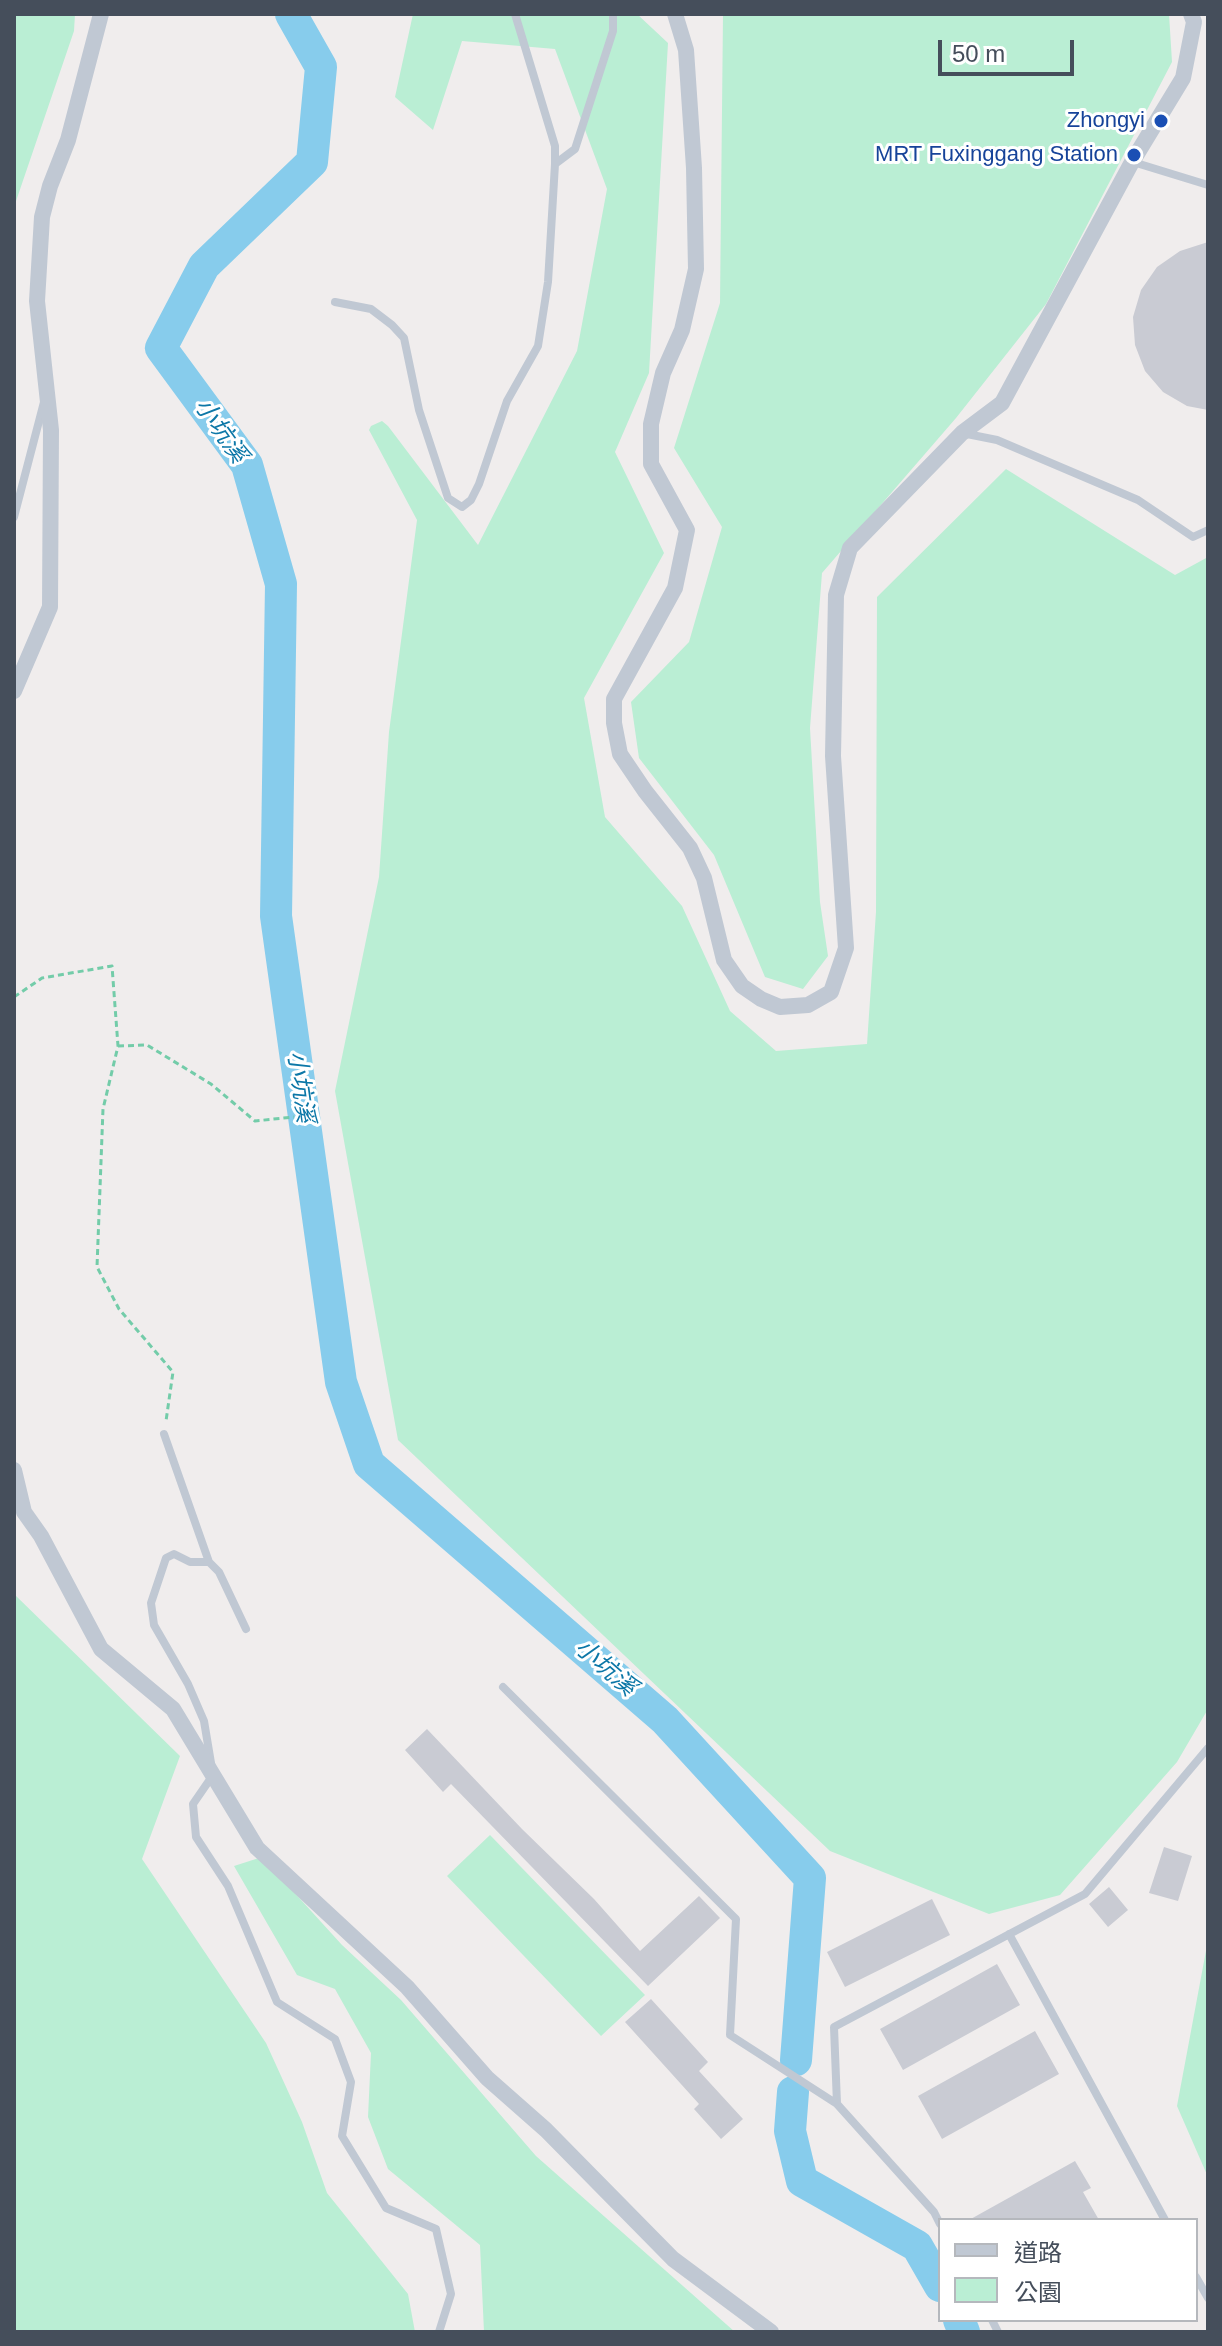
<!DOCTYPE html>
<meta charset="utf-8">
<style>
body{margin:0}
#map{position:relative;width:1222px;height:2346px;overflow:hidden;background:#f0eded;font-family:Arial,"Noto Sans TC",sans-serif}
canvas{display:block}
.frame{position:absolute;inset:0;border:16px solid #454e5b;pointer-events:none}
.legend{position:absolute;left:938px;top:2218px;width:260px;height:104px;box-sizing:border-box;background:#fff;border:2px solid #b5b8bd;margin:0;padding:10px 14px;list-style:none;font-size:24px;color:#454e5b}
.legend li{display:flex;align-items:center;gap:16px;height:40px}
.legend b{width:40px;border:2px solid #b5b8bd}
.scale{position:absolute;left:938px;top:40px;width:136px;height:36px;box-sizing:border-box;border:4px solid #454e5b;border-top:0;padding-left:10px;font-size:24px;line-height:28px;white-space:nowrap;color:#454e5b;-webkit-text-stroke:6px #fff;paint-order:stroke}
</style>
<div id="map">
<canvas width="1222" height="2346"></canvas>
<div class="frame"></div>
<ul class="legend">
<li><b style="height:10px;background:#c0c8d3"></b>道路</li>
<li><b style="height:22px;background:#baeed4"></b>公園</li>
</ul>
<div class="scale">50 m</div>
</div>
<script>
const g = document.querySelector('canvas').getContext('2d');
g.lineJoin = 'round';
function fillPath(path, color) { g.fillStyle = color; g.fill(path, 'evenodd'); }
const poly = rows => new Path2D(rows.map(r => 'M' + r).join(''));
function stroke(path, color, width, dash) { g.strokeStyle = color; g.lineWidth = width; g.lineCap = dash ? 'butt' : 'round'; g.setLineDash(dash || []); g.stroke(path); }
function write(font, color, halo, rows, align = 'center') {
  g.font = font + ' Arial,"Noto Sans TC",sans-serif'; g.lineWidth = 6; g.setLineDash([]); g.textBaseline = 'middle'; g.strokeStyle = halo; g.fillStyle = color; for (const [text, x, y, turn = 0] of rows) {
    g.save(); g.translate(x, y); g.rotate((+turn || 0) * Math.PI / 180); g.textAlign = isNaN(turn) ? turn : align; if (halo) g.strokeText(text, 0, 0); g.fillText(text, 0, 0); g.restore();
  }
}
fillPath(poly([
 [14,14,75,14,74,31,14,207],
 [413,14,637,14,668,43,649,373,615,452,664,553,584,698,605,817,682,906,730,1011,776,1051,867,1044,876,912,877,597,1006,469,1175,575,1208,557,1208,1709,1177,1762,1060,1895,989,1914,830,1851,398,1440,335,1091,379,877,389,732,417,520,369,430,371,426,382,421,388,426,478,545,577,351,607,189,555,49,462,41,433,130,395,97],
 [723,14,1169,14,1172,62,1046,304,956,418,822,573,810,728,820,902,828,956,803,989,765,977,714,855,639,758,631,702,689,642,722,527,674,448,720,303],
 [14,1594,180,1756,142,1859,266,2043,302,2122,327,2193,408,2294,415,2332,14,2332],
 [490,1835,645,1995,601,2036,447,1876],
 [262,1857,342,1945,401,2000,536,2156,735,2332,484,2332,480,2245,388,2169,368,2117,371,2053,335,1989,297,1975,234,1866],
 [1208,1940,1208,2177,1177,2106]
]), '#baeed4');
stroke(poly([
 [291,14,321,67,312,162,204,266,161,348,247,465,281,584,276,916,341,1382,369,1464,665,1720,810,1878,796,2060],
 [793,2092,790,2131,802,2181,917,2246,940,2286],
 [959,2320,964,2332]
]), '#87ccec', 32);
fillPath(poly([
 [1208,242,1208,410,1187,406,1163,392,1145,371,1135,345,1133,317,1141,290,1157,267,1180,251],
 [427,1729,522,1829,594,1899,640,1951,699,1896,720,1918,648,1986,451,1784,443,1792,405,1750],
 [1164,1847,1192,1856,1178,1901,1149,1893],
 [1109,1887,1128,1910,1108,1927,1089,1904],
 [932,1899,950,1935,845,1987,827,1952],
 [997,1964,1020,2005,903,2070,880,2029],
 [651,1999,708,2062,699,2071,743,2119,721,2139,694,2109,699,2104,625,2022],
 [1035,2031,1059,2074,942,2139,918,2096],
 [1075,2161,1091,2188,1083,2192,1099,2220,969,2220]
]), '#c9cbd3');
stroke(poly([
 [14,997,42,978,112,966,118,1046,103,1109,97,1267,119,1309,173,1372,166,1421],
 [118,1046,147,1045,211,1084,255,1121,294,1117]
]), '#73cca9', 3, [6, 4]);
stroke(poly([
 [515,14,555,146,555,164],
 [1133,162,1208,185],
 [335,302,371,309,392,325,404,338,419,410,448,498,462,507,471,500,479,484,507,401,538,346,548,282,555,164,575,149,613,31,613,14],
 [962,433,997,440,1138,500,1193,537,1208,530],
 [14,517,44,402],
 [164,1434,209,1562,190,1562,174,1554,166,1558,151,1603,154,1625,188,1684,204,1721,213,1775,193,1804,196,1837,228,1886,277,2002,335,2039,351,2082,342,2136,386,2208,436,2229,451,2294,439,2332],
 [209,1562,219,1572,246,1629],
 [503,1687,736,1919,730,2035,837,2104],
 [1009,1934,1165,2220],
 [940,2224,934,2212,837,2104,834,2027,1085,1894,1208,1748],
 [1196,2277,1208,2298],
 [992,2320,998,2332]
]), '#c0c8d3', 8);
stroke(poly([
 [675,14,686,50,694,168,696,269,682,330,663,373,651,424,651,464,687,530,675,588,614,699,614,723,620,754,645,791,690,848,704,878,724,960,742,986,761,999,780,1007,808,1005,831,992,846,948,833,756,836,595,850,548,962,433,1002,403,1132,162,1183,78,1194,22,1191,14],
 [14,691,50,607,51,430,37,301,42,217,50,186,68,140,101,14],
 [14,1470,24,1512,41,1536,101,1649,173,1709,257,1848,407,1987,487,2078,546,2130,673,2259,771,2332]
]), '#c0c8d3', 16);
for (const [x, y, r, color] of [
 [1161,121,8,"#1a4fb4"],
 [1134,155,8,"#1a4fb4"]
]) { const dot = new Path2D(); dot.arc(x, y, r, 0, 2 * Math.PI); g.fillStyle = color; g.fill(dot); stroke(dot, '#fff', 3); }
write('22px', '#164399', '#fff', [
 ["Zhongyi",1145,121],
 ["MRT Fuxinggang Station",1118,155]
], 'right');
write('italic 24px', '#0c77a7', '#fff', [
 ["小坑溪",220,431,55],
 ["小坑溪",300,1087,82],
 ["小坑溪",605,1668,41]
]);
</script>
